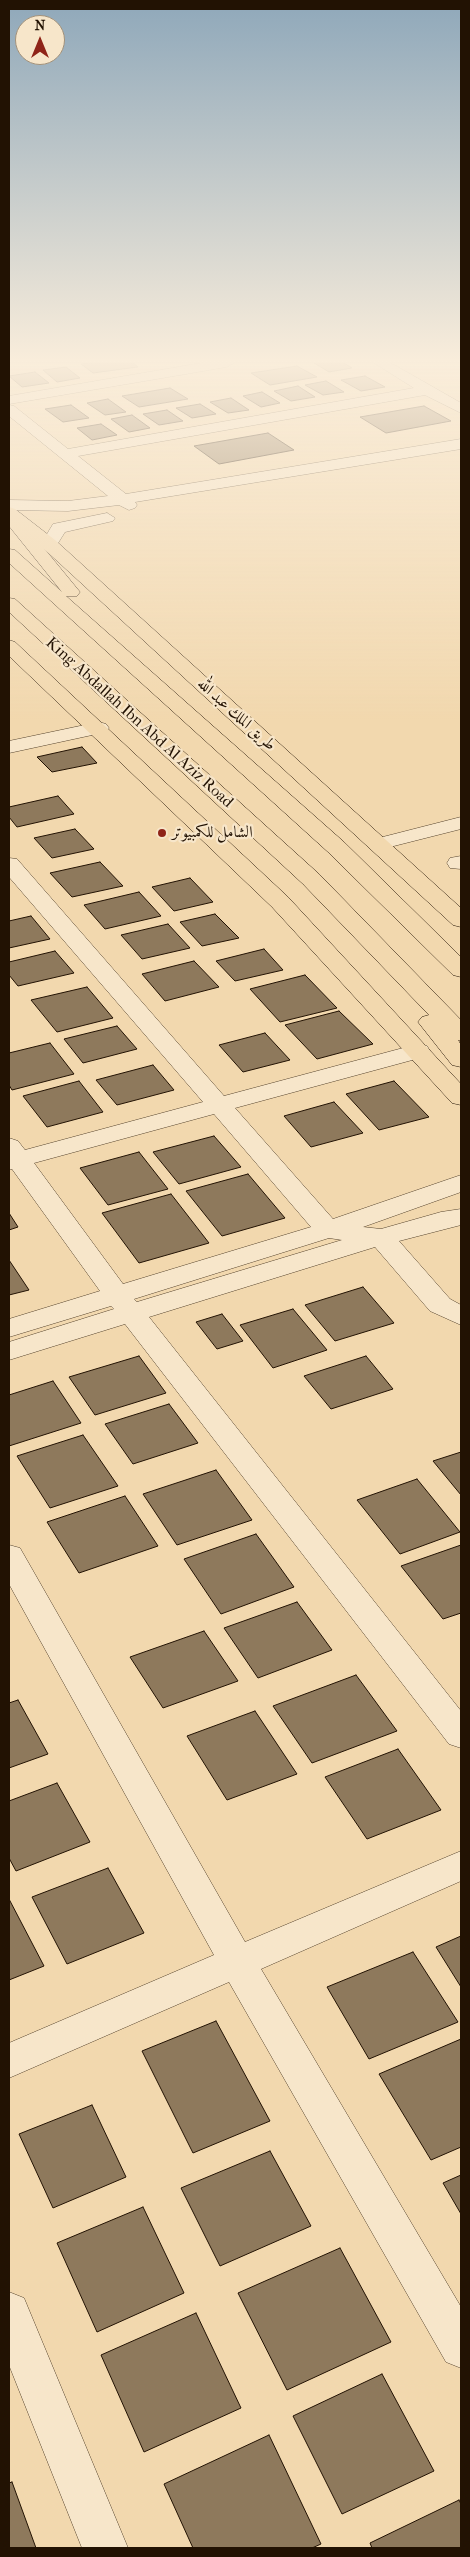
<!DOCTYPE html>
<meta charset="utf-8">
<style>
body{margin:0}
#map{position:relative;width:470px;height:2557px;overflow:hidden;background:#f2d8ae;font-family:"IM FELL French Canon",serif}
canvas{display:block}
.frame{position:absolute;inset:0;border:10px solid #221203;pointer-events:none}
.north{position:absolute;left:15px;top:15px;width:50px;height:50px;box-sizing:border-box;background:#f7e6ca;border:1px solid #a2917a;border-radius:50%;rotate:0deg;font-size:14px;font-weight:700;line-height:20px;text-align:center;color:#221203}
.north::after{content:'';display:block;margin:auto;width:18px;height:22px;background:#8f2418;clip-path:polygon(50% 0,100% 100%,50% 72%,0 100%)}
</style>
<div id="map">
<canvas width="470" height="2557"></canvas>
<div class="frame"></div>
<div class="north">N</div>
</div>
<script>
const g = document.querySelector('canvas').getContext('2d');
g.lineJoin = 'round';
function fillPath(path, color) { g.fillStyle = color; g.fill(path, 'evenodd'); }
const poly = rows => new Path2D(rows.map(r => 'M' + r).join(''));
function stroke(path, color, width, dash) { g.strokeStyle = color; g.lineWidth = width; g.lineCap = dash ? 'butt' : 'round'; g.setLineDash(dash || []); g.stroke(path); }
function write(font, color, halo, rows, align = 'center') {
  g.font = font + ' "IM FELL French Canon",Amiri,serif'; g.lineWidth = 4.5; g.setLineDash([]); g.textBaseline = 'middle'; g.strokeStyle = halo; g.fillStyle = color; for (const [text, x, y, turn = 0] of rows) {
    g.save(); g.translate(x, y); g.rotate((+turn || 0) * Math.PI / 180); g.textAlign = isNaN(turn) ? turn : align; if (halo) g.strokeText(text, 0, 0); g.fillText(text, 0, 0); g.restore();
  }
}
const building = poly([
 [89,363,133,363,138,367,93,373,81,364,89,363],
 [314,363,344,363,352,368,329,372,314,363],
 [297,366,317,377,270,385,251,373,297,366],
 [66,367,80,378,57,382,43,370,66,367],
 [35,372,49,383,22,387,9,376,35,372],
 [365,376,385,387,361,391,341,380,365,376],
 [326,381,344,392,323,395,305,385,326,381],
 [298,386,315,397,291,401,274,391,298,386],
 [170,388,188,399,139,407,122,396,170,388],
 [262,392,280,403,261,407,243,396,262,392],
 [231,398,249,410,228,413,210,402,231,398],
 [108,399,126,412,105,415,87,403,108,399],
 [200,404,216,414,192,418,176,408,200,404],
 [71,405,89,418,63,422,45,409,71,405],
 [424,406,451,421,386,433,360,417,424,406],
 [167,410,183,421,159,425,143,414,167,410],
 [132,415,150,428,129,432,111,419,132,415],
 [101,424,117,435,92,440,77,428,101,424],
 [268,433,294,450,219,464,194,446,268,433],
 [82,747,97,763,52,772,37,757,82,747],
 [58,796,74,814,17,827,9,817,9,807,58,796],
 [75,829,94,849,52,858,34,838,75,829],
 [100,862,123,886,72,897,50,873,100,862],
 [190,878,213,902,174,911,152,887,190,878],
 [139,892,161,916,105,929,84,905,139,892],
 [215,914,239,938,202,946,180,922,215,914],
 [31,916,50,939,9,948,9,921,31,916],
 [168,924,190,948,142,959,121,935,168,924],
 [264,949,283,970,235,981,216,961,264,949],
 [55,951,74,973,18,986,9,975,9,962,55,951],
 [194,961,219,987,165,1001,142,974,194,961],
 [305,975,337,1008,280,1022,250,989,305,975],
 [87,987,113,1018,57,1032,31,1000,87,987],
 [339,1011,373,1044,317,1059,285,1025,339,1011],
 [117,1026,137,1049,83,1063,64,1039,117,1026],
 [265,1033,290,1060,243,1072,219,1045,265,1033],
 [50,1043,74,1074,12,1090,9,1085,9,1053,50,1043],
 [153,1065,174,1090,117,1105,96,1080,153,1065],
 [79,1081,103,1112,47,1127,23,1096,79,1081],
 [394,1081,429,1117,379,1130,346,1094,394,1081],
 [334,1102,363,1133,311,1147,284,1116,334,1102],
 [214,1136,241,1167,179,1184,153,1152,214,1136],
 [139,1152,168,1189,108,1205,80,1168,139,1152],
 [248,1174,285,1218,222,1236,186,1191,248,1174],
 [171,1194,209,1243,139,1263,102,1213,171,1194],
 [9,1213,18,1227,9,1230,9,1213],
 [9,1260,29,1290,9,1295,9,1260],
 [363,1287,394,1323,335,1341,305,1305,363,1287],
 [293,1309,327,1350,273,1368,240,1325,293,1309],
 [222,1314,243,1341,217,1349,196,1322,222,1314],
 [139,1356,166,1393,95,1415,69,1377,139,1356],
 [366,1356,393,1389,331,1409,304,1376,366,1356],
 [53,1381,81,1423,9,1446,9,1395,53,1381],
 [169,1404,198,1443,133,1464,105,1424,169,1404],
 [83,1435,118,1486,50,1508,17,1456,83,1435],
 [461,1452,461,1495,433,1461,461,1452],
 [216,1470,252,1520,177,1545,143,1494,216,1470],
 [417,1479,460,1532,400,1554,357,1500,417,1479],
 [125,1496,158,1546,79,1573,47,1522,125,1496],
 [256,1534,294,1587,221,1614,184,1559,256,1534],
 [461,1545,461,1613,443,1619,401,1566,461,1545],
 [297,1602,332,1650,258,1678,224,1628,297,1602],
 [204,1631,238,1681,163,1708,130,1657,204,1631],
 [356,1675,397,1731,312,1763,273,1706,356,1675],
 [18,1700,48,1754,9,1768,9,1703,18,1700],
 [255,1711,297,1774,227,1800,187,1736,255,1711],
 [398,1749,441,1810,367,1839,325,1777,398,1749],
 [57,1783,90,1842,16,1871,9,1858,9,1801,57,1783],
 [108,1868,144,1933,67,1964,32,1897,108,1868],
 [9,1899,44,1966,9,1980,9,1899],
 [461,1936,461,1987,436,1947,461,1936],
 [413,1952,458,2022,369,2059,327,1987,413,1952],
 [216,2021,270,2121,193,2153,142,2051,216,2021],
 [461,2039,461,2147,431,2160,379,2074,461,2039],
 [92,2105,126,2177,53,2208,19,2134,92,2105],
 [270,2151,311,2226,220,2266,181,2188,270,2151],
 [461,2175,461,2214,443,2183,461,2175],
 [143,2207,184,2293,97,2332,57,2243,143,2207],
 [340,2248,391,2342,287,2390,238,2293,340,2248],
 [196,2313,241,2408,144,2452,101,2355,196,2313],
 [382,2374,434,2471,342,2514,293,2416,382,2374],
 [269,2435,321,2544,312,2548,193,2548,164,2484,269,2435],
 [12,2482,36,2548,9,2548,9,2483,12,2482],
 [459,2500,461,2504,461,2548,372,2548,370,2543,459,2500]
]);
fillPath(building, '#8e795c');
stroke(building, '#221203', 1);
const minor = poly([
 [201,363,234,363,227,367,9,404,9,396,201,363],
 [374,363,391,363,461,403,461,413,425,395,78,456,126,494,461,439,461,449,135,502,137,505,135,508,129,510,119,505,68,511,9,510,9,500,68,501,108,496,9,416,9,405,14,406,68,449,414,388,374,363],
 [107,513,115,518,113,521,65,532,55,548,49,549,43,548,41,544,53,524,107,513],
 [99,722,106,724,109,728,106,732,9,753,9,741,99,722],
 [461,817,461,829,378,850,371,848,367,844,371,840,461,817],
 [461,856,461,869,450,868,447,863,450,858,461,856],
 [9,858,17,859,224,1096,418,1044,427,1046,430,1051,427,1056,235,1108,333,1219,461,1175,461,1192,363,1227,381,1229,441,1212,461,1209,461,1225,399,1241,450,1299,461,1305,461,1325,430,1311,375,1247,149,1317,461,1711,461,1748,449,1744,125,1324,9,1360,9,1342,114,1309,111,1306,9,1337,9,1319,100,1291,12,1169,9,1170,9,1138,18,1141,25,1150,203,1102,9,877,9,858],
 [214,1114,311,1227,123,1284,34,1163,214,1114],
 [329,1238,342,1240,137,1302,134,1299,329,1238],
 [9,1545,20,1548,245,1942,461,1851,461,1881,261,1969,461,2307,461,2368,446,2362,229,1982,9,2078,9,2043,214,1955,9,1584,9,1545],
 [9,2292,24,2298,128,2548,82,2548,9,2365,9,2292]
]);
const major = poly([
 [9,507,15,509,55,540,461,908,461,927,453,925,43,548,9,520,9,507],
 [9,640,15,642,288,897,461,1084,461,1105,452,1103,272,907,9,656,9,640]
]);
const highway = poly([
 [9,511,15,513,80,592,77,596,66,596,344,842,461,957,461,977,453,975,328,852,9,563,9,549,15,550,62,592,9,526,9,511],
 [9,598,15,599,319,874,461,1020,461,1041,458,1040,461,1045,461,1067,452,1065,418,1022,422,1017,429,1015,303,884,9,612,9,598]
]);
stroke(minor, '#56442e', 1);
stroke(major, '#221203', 1);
stroke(highway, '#221203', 1);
fillPath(minor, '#f7e6ca');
fillPath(major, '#f2d8ae');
fillPath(highway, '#f2d8ae');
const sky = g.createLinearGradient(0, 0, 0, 721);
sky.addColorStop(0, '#8fa8ba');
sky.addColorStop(0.5, '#f9eddb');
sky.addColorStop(1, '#f9eddb00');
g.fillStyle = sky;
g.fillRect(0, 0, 470, 721);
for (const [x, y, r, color] of [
 [162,833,5,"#8f2418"]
]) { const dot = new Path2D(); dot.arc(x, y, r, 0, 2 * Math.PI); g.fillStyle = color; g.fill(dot); stroke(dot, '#f7e6ca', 2); }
write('16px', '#221203', '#f7e6ca', [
 ["طريق الملك عبد الله",236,715,42],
 ["King Abdallah Ibn Abd Al Aziz Road",139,723,42]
]);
write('16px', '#221203', '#f7e6ca', [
 ["الشامل للكمبيوتر",172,833]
], 'left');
</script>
